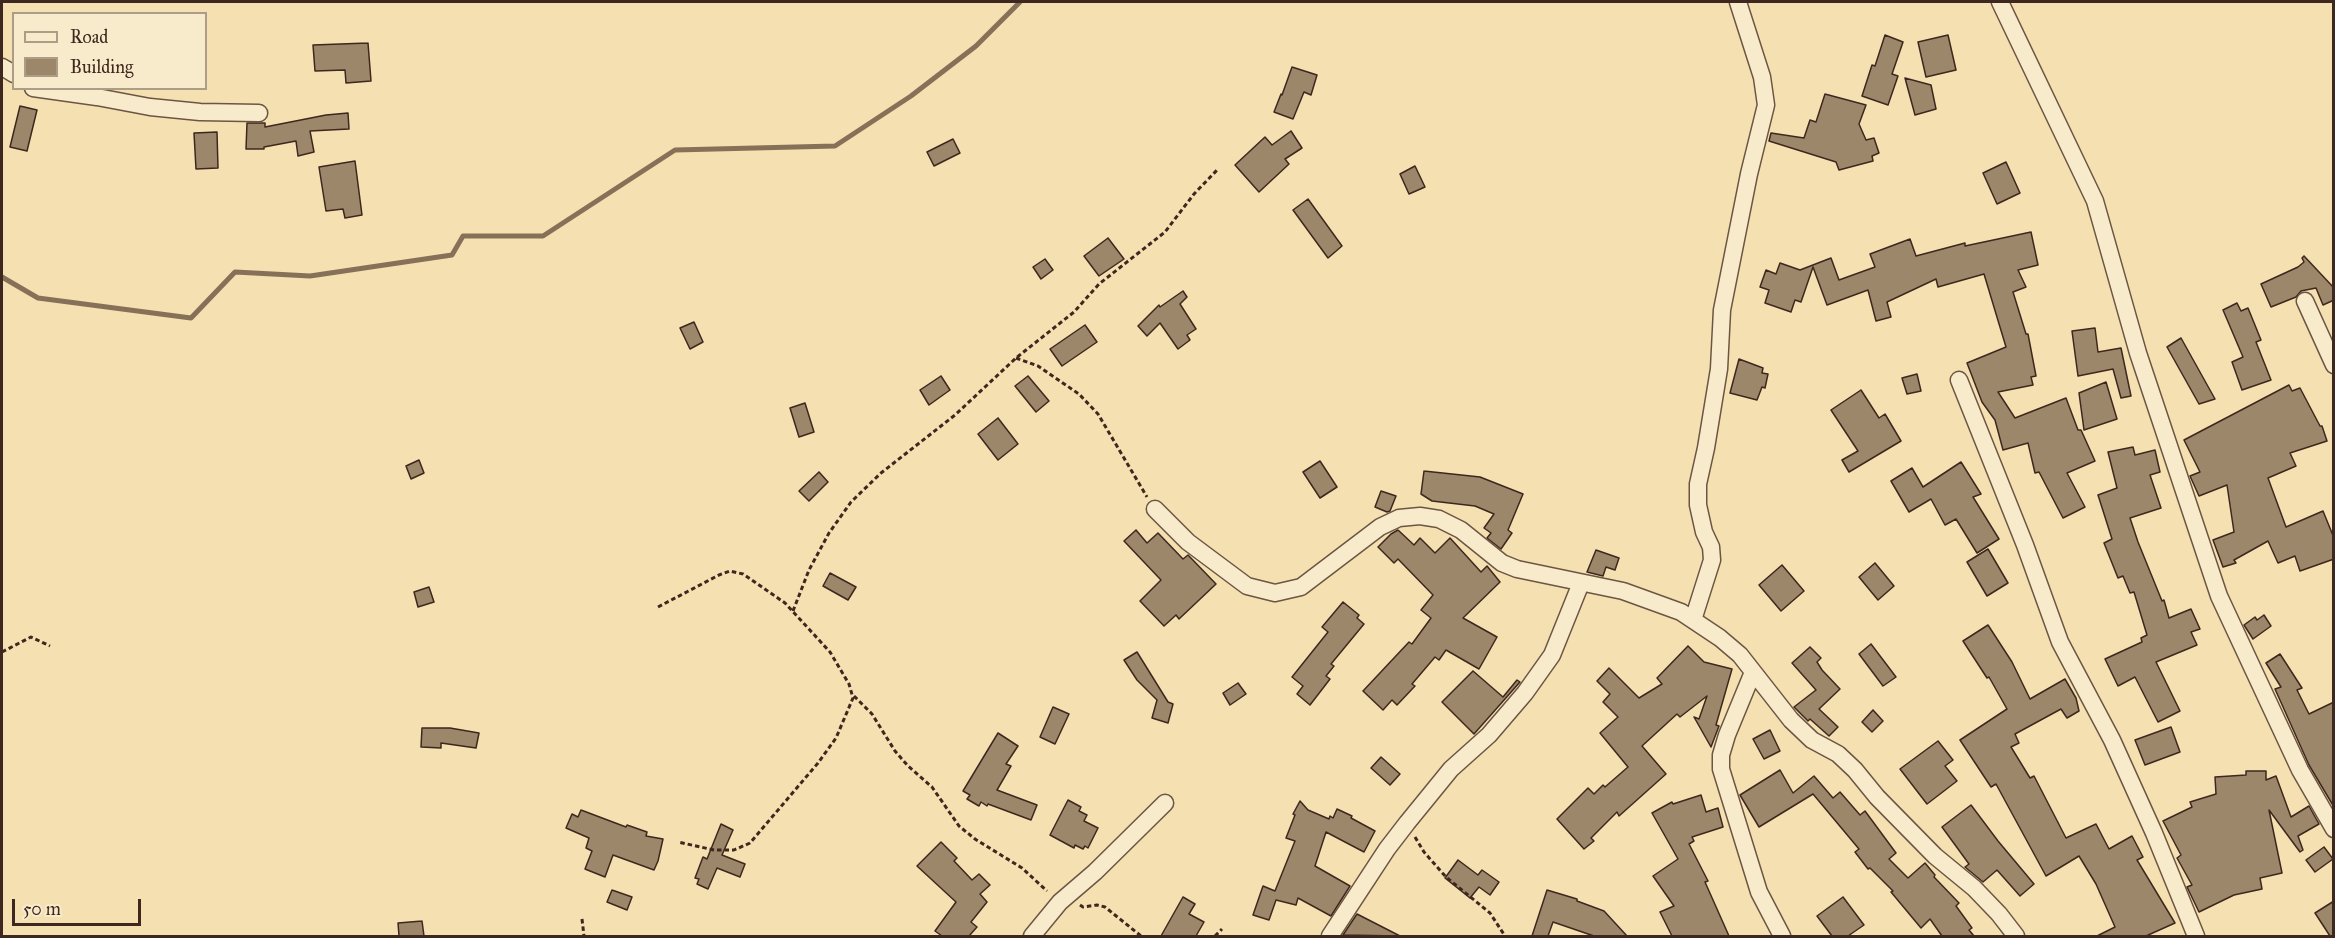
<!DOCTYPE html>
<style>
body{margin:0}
#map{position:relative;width:2335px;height:938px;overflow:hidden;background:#f4e0b1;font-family:"IM FELL Great Primer",serif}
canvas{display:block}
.frame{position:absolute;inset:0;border:3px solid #3e271e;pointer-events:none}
.legend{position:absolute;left:12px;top:12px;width:195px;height:78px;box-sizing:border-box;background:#f8ebcc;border:2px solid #ae9d86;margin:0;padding:8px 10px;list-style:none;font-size:18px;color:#3e271e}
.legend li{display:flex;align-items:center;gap:12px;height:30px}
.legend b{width:30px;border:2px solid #ae9d86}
.scale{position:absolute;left:12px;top:899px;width:129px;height:27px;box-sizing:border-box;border:3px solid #3e271e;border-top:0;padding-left:8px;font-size:18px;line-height:21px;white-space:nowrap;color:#3e271e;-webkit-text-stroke:4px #f8ebcc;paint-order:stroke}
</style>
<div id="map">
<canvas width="2335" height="938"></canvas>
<div class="frame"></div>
<ul class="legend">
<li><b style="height:8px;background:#f8ebcc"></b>Road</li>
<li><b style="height:16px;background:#9d876a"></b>Building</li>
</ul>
<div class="scale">50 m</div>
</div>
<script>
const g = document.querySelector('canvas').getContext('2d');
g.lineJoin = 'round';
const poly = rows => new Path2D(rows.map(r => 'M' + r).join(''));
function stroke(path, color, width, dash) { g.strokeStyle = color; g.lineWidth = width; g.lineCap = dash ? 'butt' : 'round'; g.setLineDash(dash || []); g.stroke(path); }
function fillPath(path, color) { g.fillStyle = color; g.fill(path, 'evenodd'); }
stroke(poly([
 [2,277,38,298,191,318,235,272,310,276,452,255,463,236,543,236,675,150,835,146,911,96,976,46,1020,2]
]), '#867058', 5);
const building = poly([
 [1885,35,1903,42,1892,74,1898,76,1888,105,1862,96,1872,65,1875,66,1885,35],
 [1948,35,1956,70,1926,77,1918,42,1948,35],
 [368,43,371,81,346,83,345,70,315,71,313,45,368,43],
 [1292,67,1317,75,1311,95,1304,92,1293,119,1274,112,1281,94,1282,95,1292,67],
 [1905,78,1931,85,1936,109,1915,115,1905,78],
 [1825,94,1866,105,1859,124,1866,140,1874,138,1879,153,1872,156,1873,161,1839,170,1836,162,1769,141,1771,133,1804,138,1810,120,1816,122,1825,94],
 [20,106,37,110,27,151,10,147,20,106],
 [348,113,349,129,310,131,314,152,298,156,296,141,264,147,264,149,246,149,247,123,265,123,265,127,326,115,348,113],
 [1291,131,1302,148,1285,159,1289,164,1259,192,1235,165,1265,137,1272,145,1291,131],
 [217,132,218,168,196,169,194,133,217,132],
 [953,139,960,153,934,166,927,152,953,139],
 [355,161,362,215,345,218,343,209,326,211,319,167,355,161],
 [2006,162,2020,193,1997,204,1983,173,2006,162],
 [1415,166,1425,187,1409,194,1400,174,1415,166],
 [1308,199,1342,246,1328,258,1293,210,1308,199],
 [2031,232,2038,265,2018,270,2026,287,2013,292,2026,334,2028,334,2036,376,2031,377,2033,385,1998,392,2015,418,2066,398,2078,430,2081,430,2095,461,2067,473,2085,507,2063,518,2039,472,2035,473,2028,443,2003,450,1995,420,1982,402,1967,363,2006,347,1984,274,1938,287,1936,279,1887,302,1891,317,1876,321,1868,290,1827,305,1813,267,1801,302,1795,300,1791,312,1765,303,1769,290,1760,287,1766,270,1776,274,1780,263,1800,270,1831,258,1839,280,1875,267,1870,254,1910,239,1916,256,1965,243,1965,246,2031,232],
 [1108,238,1124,259,1099,276,1084,256,1108,238],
 [2304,256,2334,288,2334,300,2323,305,2316,288,2301,291,2296,297,2271,307,2261,284,2298,267,2304,262,2302,258,2304,256],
 [1045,259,1053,270,1041,279,1033,267,1045,259],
 [1183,291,1187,297,1180,304,1196,329,1187,335,1190,340,1178,349,1160,323,1147,336,1138,326,1159,305,1160,307,1183,291],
 [2237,303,2241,311,2248,308,2261,340,2256,342,2271,380,2242,390,2232,362,2243,357,2223,310,2237,303],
 [694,322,703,342,690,349,680,328,694,322],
 [1085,325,1097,342,1062,366,1050,349,1085,325],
 [2095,328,2098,352,2121,348,2131,396,2121,398,2113,369,2078,376,2072,331,2095,328],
 [2181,338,2215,399,2199,404,2167,347,2181,338],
 [1739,359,1763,368,1762,373,1768,374,1765,388,1762,387,1757,400,1730,393,1739,359],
 [1917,374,1921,391,1907,394,1902,378,1917,374],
 [941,376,950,390,929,405,920,390,941,376],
 [1028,376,1049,401,1036,412,1015,386,1028,376],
 [2106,382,2117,419,2084,430,2079,393,2106,382],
 [2289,385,2292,391,2300,388,2320,426,2322,426,2327,441,2290,453,2296,466,2268,478,2286,527,2323,511,2334,538,2334,559,2300,571,2295,556,2278,563,2268,541,2234,560,2236,563,2223,567,2213,540,2234,532,2227,485,2199,496,2190,476,2200,472,2184,440,2289,385],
 [1861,390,1879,418,1885,414,1901,441,1849,472,1842,460,1858,451,1831,410,1861,390],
 [805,403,814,432,799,437,790,408,805,403],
 [998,418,1018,444,998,460,978,434,998,418],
 [2133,447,2135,455,2155,450,2160,472,2150,475,2161,508,2130,518,2138,542,2162,601,2164,600,2169,618,2191,609,2200,629,2191,632,2197,645,2156,662,2180,711,2158,722,2135,677,2118,686,2105,659,2142,642,2141,638,2147,635,2134,592,2130,593,2123,576,2118,578,2104,543,2112,539,2098,495,2117,488,2108,452,2133,447],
 [419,460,424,473,411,479,406,466,419,460],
 [1320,461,1337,487,1320,498,1303,472,1320,461],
 [1961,462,1981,494,1973,497,1999,539,1977,553,1956,519,1945,525,1931,499,1909,512,1891,481,1912,468,1923,487,1961,462],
 [1424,471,1480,477,1523,494,1508,530,1512,533,1501,549,1487,538,1491,533,1484,528,1494,514,1475,506,1432,501,1421,494,1424,471],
 [819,472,828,482,809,501,799,491,819,472],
 [1381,491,1396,496,1390,511,1387,512,1375,507,1381,491],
 [1136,530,1147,543,1158,533,1183,559,1188,555,1216,584,1179,619,1176,615,1164,626,1140,601,1161,580,1124,541,1136,530],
 [1398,530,1414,545,1420,538,1435,553,1450,538,1481,572,1487,566,1500,582,1463,618,1497,637,1479,669,1446,650,1439,660,1435,657,1412,684,1415,686,1397,705,1392,700,1383,710,1363,691,1409,642,1412,644,1431,618,1421,610,1433,595,1398,559,1394,563,1378,547,1391,534,1398,530],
 [1988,549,2008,583,1987,596,1967,562,1988,549],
 [1596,550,1619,558,1615,570,1606,567,1603,576,1587,572,1596,550],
 [1875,563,1894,586,1878,600,1859,577,1875,563],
 [1782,565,1804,591,1781,611,1759,585,1782,565],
 [830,573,856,587,848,600,823,586,830,573],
 [429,587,434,602,418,607,414,592,429,587],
 [1343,602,1359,615,1357,618,1364,624,1331,664,1334,666,1326,676,1330,679,1310,705,1297,694,1303,686,1292,677,1328,632,1322,627,1343,602],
 [2264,615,2271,626,2253,639,2244,625,2255,617,2257,620,2264,615],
 [1988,625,2012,662,2030,699,2065,679,2076,698,2079,711,2067,718,2061,709,2015,734,2019,743,2011,747,2030,778,2034,776,2066,838,2096,824,2109,849,2132,836,2143,857,2137,860,2175,923,2146,936,2097,936,2115,927,2096,884,2079,856,2046,876,1996,784,1991,787,1960,740,2007,709,1989,677,1987,678,1963,641,1988,625],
 [1871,644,1896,677,1883,686,1859,654,1871,644],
 [1688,646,1704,662,1732,669,1716,725,1719,726,1711,747,1694,717,1699,719,1707,696,1680,717,1677,714,1642,746,1666,774,1619,816,1617,812,1591,838,1594,841,1584,849,1557,819,1588,788,1594,794,1603,785,1605,787,1628,767,1600,733,1618,717,1603,702,1610,694,1597,681,1609,668,1639,698,1662,684,1657,678,1688,646],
 [1810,647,1821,658,1817,662,1822,670,1840,689,1819,709,1838,727,1829,736,1810,719,1808,721,1794,707,1816,690,1792,663,1810,647],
 [1137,652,1168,702,1173,704,1168,723,1152,718,1157,700,1137,680,1124,660,1137,652],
 [2280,654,2302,688,2297,690,2309,714,2334,702,2334,807,2309,765,2275,689,2281,687,2266,663,2280,654],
 [1473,671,1503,697,1517,680,1520,682,1474,734,1442,702,1473,671],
 [1238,683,1246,694,1230,705,1223,693,1238,683],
 [1053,707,1069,714,1055,744,1040,737,1053,707],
 [1873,710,1883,721,1872,732,1862,722,1873,710],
 [2171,727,2180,752,2145,765,2135,740,2171,727],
 [422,728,450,728,479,733,476,748,441,743,441,748,421,747,422,728],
 [1770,730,1780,751,1764,759,1753,739,1770,730],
 [998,733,1018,746,1006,764,1011,766,997,790,1037,805,1031,820,988,804,987,806,981,802,979,806,967,799,970,795,963,791,998,733],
 [1938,741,1953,760,1945,766,1957,781,1927,804,1900,769,1938,741],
 [1381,757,1400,774,1390,785,1371,768,1381,757],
 [1780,770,1793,793,1814,776,1833,798,1840,792,1860,815,1865,811,1896,853,1889,859,1908,878,1925,863,1935,875,1934,877,1959,903,1956,906,1972,928,1969,930,1974,936,1942,936,1930,919,1921,928,1891,892,1893,891,1870,868,1868,869,1855,852,1859,849,1813,794,1759,827,1740,795,1780,770],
 [2246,771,2266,771,2266,780,2276,776,2291,817,2309,806,2319,824,2298,836,2303,850,2300,852,2269,810,2282,873,2260,878,2262,889,2234,895,2199,912,2187,887,2192,885,2177,858,2181,855,2163,821,2192,807,2190,802,2216,794,2215,777,2246,775,2246,771],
 [1701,795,1706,812,1718,808,1723,827,1692,837,1694,841,1689,844,1708,881,1705,882,1729,936,1672,936,1660,912,1674,906,1653,876,1678,859,1652,813,1672,802,1673,804,1701,795],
 [1068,800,1081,807,1079,811,1087,815,1084,821,1098,828,1088,848,1085,846,1083,849,1075,845,1074,848,1050,835,1068,800],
 [1300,801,1308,810,1329,819,1330,816,1333,818,1337,809,1352,816,1351,818,1375,831,1364,852,1326,832,1315,866,1350,886,1331,916,1298,898,1296,905,1276,900,1269,920,1253,915,1263,886,1275,891,1295,841,1286,838,1295,815,1293,814,1300,801],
 [1971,805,1998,841,2034,884,2020,896,1997,870,1983,882,1965,867,1969,864,1942,827,1971,805],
 [581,810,626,827,627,825,647,832,646,836,663,839,658,861,654,870,613,855,605,877,585,869,592,851,586,848,589,838,566,828,572,814,578,817,581,810],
 [721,824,733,830,722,855,745,864,740,877,717,868,708,889,697,884,699,879,695,878,703,857,707,859,721,824],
 [941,842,957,858,954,861,972,880,979,874,990,885,980,894,987,902,971,922,977,927,969,936,942,936,935,931,956,902,917,866,941,842],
 [2324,847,2333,859,2315,872,2306,860,2324,847],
 [1458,860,1478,875,1482,870,1499,882,1490,895,1479,887,1470,898,1445,878,1458,860],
 [612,890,632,897,627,910,607,902,612,890],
 [1547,890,1577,899,1577,901,1604,911,1627,936,1594,936,1553,922,1548,936,1532,936,1547,890],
 [1183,897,1195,904,1189,914,1204,922,1196,936,1161,936,1183,897],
 [1843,897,1864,925,1848,936,1832,936,1817,916,1843,897],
 [2334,901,2334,936,2330,936,2315,913,2334,901],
 [1357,914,1400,936,1343,935,1357,914],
 [422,921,424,936,399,936,398,923,422,921]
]);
fillPath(building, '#9d876a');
stroke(building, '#3e271e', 1.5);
const street = poly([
 [2000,2,2095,201,2138,353,2219,596,2300,770,2334,829],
 [2,67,14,74],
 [33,88,97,97,150,107,200,112,259,113],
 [2305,301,2334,365],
 [1959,380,2025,545,2060,642,2112,740,2154,833,2196,936],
 [1155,509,1188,542,1247,586,1275,593,1301,587,1380,527,1399,518,1420,516,1439,519,1461,530,1502,563,1517,569,1623,591,1681,612,1720,638,1740,655,1791,720,1812,740,1838,754,1855,770,1877,797,1935,856,1974,888,1999,914,2016,936],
 [1693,620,1712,560,1711,547,1704,532,1698,505,1698,484,1706,448,1719,369,1722,310,1749,174,1766,105,1762,77,1738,2],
 [1753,672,1727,735,1721,755,1721,769,1759,892,1782,936],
 [1032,936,1060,902,1095,872,1165,803],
 [1330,936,1387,849,1407,823,1451,769,1489,735,1525,693,1552,655,1581,583]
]);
stroke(street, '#6c5543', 19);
stroke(poly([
 [1016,358,1038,366,1079,394,1098,414,1147,497],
 [658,607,719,575,730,571,743,574,785,603,830,652,849,684,853,698,836,738,818,763,750,843,734,850,714,850,678,842],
 [793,611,809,570,829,533,851,502,881,473,955,415,1016,358,1074,312,1099,284,1165,232,1194,194,1218,169],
 [2,652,31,637,50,646],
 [854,696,872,714,895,751,908,766,932,787,959,826,975,839,1022,868,1047,891],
 [1415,837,1424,852,1446,877,1490,913,1505,936],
 [1080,905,1083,907,1097,905,1105,907,1141,936],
 [582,919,584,936],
 [1215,936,1222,929]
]), '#3e271e', 3, [4.5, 3]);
stroke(street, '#f8ebcc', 16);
</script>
